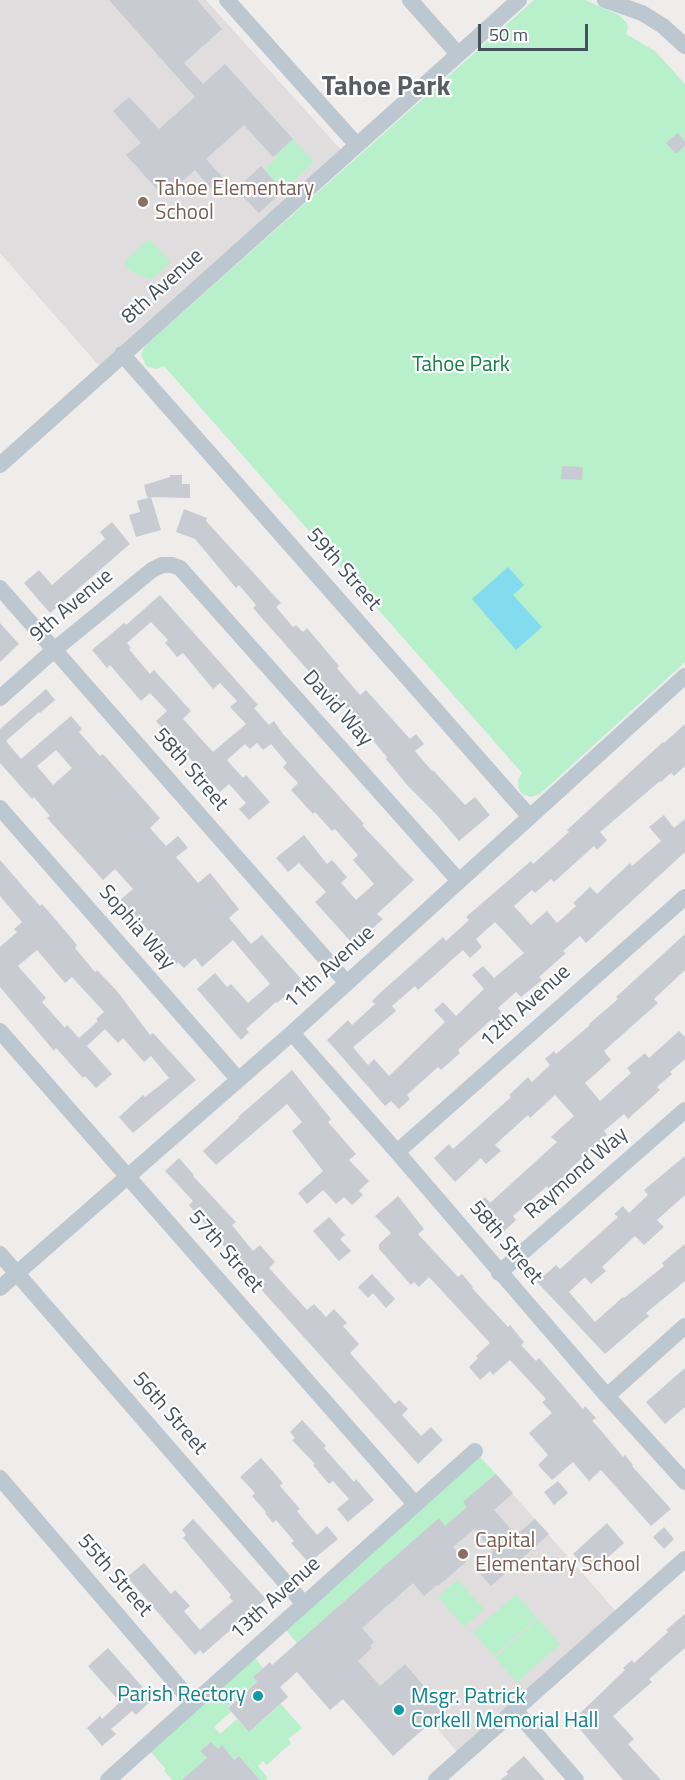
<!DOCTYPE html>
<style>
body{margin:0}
#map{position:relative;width:685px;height:1780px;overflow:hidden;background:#efecec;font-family:"Titillium Web",sans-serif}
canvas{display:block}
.scale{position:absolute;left:478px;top:24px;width:110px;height:27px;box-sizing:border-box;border:3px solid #44505a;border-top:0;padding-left:8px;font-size:18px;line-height:21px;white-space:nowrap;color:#44505a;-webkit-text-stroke:4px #fff;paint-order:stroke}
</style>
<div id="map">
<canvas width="685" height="1780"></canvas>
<div class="scale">50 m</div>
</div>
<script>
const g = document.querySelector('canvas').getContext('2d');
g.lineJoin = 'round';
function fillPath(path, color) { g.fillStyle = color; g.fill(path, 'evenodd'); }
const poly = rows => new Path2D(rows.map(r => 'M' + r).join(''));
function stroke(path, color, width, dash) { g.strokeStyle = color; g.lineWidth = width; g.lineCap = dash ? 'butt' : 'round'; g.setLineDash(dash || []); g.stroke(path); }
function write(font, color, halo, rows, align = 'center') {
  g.font = font + ' "Titillium Web",sans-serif'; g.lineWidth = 4.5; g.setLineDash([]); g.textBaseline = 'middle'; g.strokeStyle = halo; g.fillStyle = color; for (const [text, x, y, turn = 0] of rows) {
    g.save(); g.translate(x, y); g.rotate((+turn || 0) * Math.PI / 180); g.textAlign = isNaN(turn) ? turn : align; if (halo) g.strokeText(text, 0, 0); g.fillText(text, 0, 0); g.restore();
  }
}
fillPath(poly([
 [0,0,206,0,342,151,100,367,0,253],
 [475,1451,620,1616,462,1757,432,1723,445,1710,405,1664,353,1710,343,1699,330,1710,311,1688,314,1685,297,1643,281,1624]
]), '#e0ddde');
fillPath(poly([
 [534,0,585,0,619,15,627,23,628,28,626,34,655,51,685,84,685,662,540,794,531,797,522,794,518,787,518,780,522,773,164,366,157,369,147,367,141,355,145,346],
 [293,139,314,162,283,191,264,170,277,158,275,155],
 [149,239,171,262,151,280,132,272,126,266,125,261],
 [480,1457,496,1474,464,1502,468,1507,445,1526,438,1519,297,1643,286,1630],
 [457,1580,484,1609,464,1627,438,1597],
 [516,1594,537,1618,494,1656,473,1632],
 [538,1619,560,1644,517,1682,495,1658],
 [255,1658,263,1668,253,1677,257,1682,228,1707,231,1712,214,1727,220,1734,237,1719,249,1732,281,1704,302,1728,288,1739,291,1743,267,1765,263,1761,258,1766,268,1778,265,1780,260,1780,239,1756,234,1760,222,1746,218,1749,211,1742,200,1751,207,1758,192,1780,172,1780,164,1771,166,1769,150,1751]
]), '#b8f0cc');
fillPath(poly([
 [508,567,524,585,513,595,542,627,516,650,472,599]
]), '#83dbef');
fillPath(poly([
 [109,0,197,0,222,29,184,63,203,84,225,64,293,139,273,157,244,125,206,159,227,182,215,193,195,170,164,197,126,155,141,143,113,111,129,97,159,129,195,97],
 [678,133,685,142,685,146,676,154,666,143],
 [261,166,283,191,259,213,236,189],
 [562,466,583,467,582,480,561,479],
 [170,475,182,475,182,484,190,484,190,498,147,497,144,485,170,477],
 [151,497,161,530,136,537,129,515,140,512,137,501],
 [184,509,207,518,206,521,281,603,276,607,293,627,296,625,303,632,307,628,339,666,337,668,360,695,366,690,410,739,416,734,424,744,415,751,432,771,433,770,465,805,475,797,490,815,459,841,436,814,407,785,386,759,387,757,369,736,367,737,359,728,362,726,332,692,329,694,253,608,256,605,239,585,236,588,195,539,176,532],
 [112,522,130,544,50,613,24,583,39,570,52,585,105,539,100,532],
 [160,595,258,705,254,708,269,725,274,721,283,734,364,824,362,825,414,880,377,914,383,919,354,945,315,902,326,892,299,863,288,872,276,858,304,835,327,864,332,860,347,877,341,883,356,900,374,884,353,860,358,855,335,829,332,831,315,812,313,814,291,790,298,783,283,767,287,763,271,744,263,750,257,743,250,749,245,744,227,760,243,778,246,775,270,802,249,820,239,809,246,803,229,784,220,792,156,721,167,711,150,693,141,701,110,665,107,668,92,650,124,623,126,625],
 [151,622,168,640,165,643,177,657,183,653,213,689,220,683,237,701,230,707,246,724,213,752,183,719,191,711,154,670,150,674,129,649,131,648,127,643],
 [0,623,19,644,0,662],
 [46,689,55,700,40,713,39,712,6,741,21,759,71,716,82,729,79,732,100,756,103,754,160,818,150,828,166,846,178,836,188,848,176,857,198,883,210,873,239,909,229,918,251,944,262,935,303,981,277,1003,276,1002,246,1029,249,1032,241,1040,197,989,215,973,227,987,231,984,248,1003,270,984,233,940,202,967,195,958,184,968,178,962,175,966,151,939,154,937,120,900,133,889,115,869,103,880,47,818,50,816,34,797,32,799,0,763,0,729],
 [56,750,72,768,53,785,37,766],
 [685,724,685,766,674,776,671,773,661,782,660,781,600,832,607,840,597,850,594,846,554,882,551,879,535,893,532,890,514,906,531,925,547,911,557,923,576,906,573,903,590,887,597,894,630,863,632,866,661,841,649,827,664,815,674,828,685,819,685,852,586,943,580,936,563,951,566,953,539,977,542,980,521,997,516,992,498,1008,504,1015,495,1023,492,1019,458,1050,460,1053,441,1070,438,1067,407,1095,410,1099,399,1109,391,1101,385,1106,327,1040,348,1020,352,1025,375,1004,372,1001,380,993,443,937,446,941,469,920,466,917,531,861,533,864,569,832,567,830,663,742,664,743],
 [495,922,524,953,494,978,483,966,472,975,484,989,456,1016,443,1002,434,1010,445,1022,389,1076,374,1059,368,1065,353,1047,396,1011,392,1006,415,986,418,990,463,950,470,958,482,947,476,939],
 [0,860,40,906,42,904,68,934,77,945,75,948,95,972,97,970,117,991,150,1035,153,1033,196,1080,133,1133,119,1117,143,1095,145,1097,169,1078,151,1056,144,1062,123,1038,118,1043,105,1029,87,1046,112,1074,96,1088,85,1076,83,1078,56,1048,54,1051,0,987,0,947,17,932,14,929,22,922,0,896],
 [37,950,65,983,72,977,104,1012,96,1019,98,1021,79,1038,67,1025,65,1028,42,1002,46,998,18,966],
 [685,934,685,970,654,999,658,1003,604,1051,611,1060,585,1083,600,1101,631,1073,627,1068,645,1053,649,1058,679,1031,685,1037,685,1059,670,1072,672,1074,657,1087,660,1090,649,1100,628,1119,624,1114,604,1131,607,1135,568,1171,569,1173,549,1189,547,1186,513,1216,516,1220,499,1236,473,1207,485,1197,490,1203,557,1142,551,1137,574,1116,555,1095,530,1118,528,1115,495,1145,501,1151,486,1164,481,1158,455,1182,434,1158,449,1144,453,1149,511,1097,509,1095,528,1077,532,1082,550,1065,545,1059,554,1051,556,1054,590,1025,589,1024,618,999,616,997],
 [292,1070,331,1119,328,1122,356,1154,349,1160,369,1181,359,1191,363,1195,352,1205,344,1197,336,1204,323,1190,307,1204,298,1193,323,1171,292,1131,302,1122,287,1104,216,1165,203,1151,239,1118,238,1117],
 [685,1156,685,1195,657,1220,664,1227,644,1245,635,1236,602,1267,606,1271,591,1284,585,1277,569,1292,595,1322,623,1297,624,1298,664,1266,662,1263,685,1244,685,1281,646,1313,649,1316,605,1354,537,1282,556,1265,560,1269,618,1217,614,1214,623,1206,629,1213,648,1195,644,1190],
 [179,1158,194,1175,193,1176,236,1222,232,1225,253,1251,260,1245,275,1262,269,1268,307,1310,314,1304,326,1317,334,1309,347,1323,343,1326,359,1344,350,1353,395,1404,399,1400,408,1409,402,1415,421,1436,431,1427,443,1440,418,1464,266,1295,189,1205,193,1201,165,1171],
 [398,1196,424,1229,418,1234,458,1277,462,1274,473,1287,472,1288,508,1327,510,1325,524,1342,521,1345,536,1361,539,1358,583,1409,585,1406,596,1418,592,1421,598,1427,623,1457,625,1455,633,1465,632,1466,671,1509,651,1526,601,1470,589,1481,573,1462,552,1480,538,1465,548,1455,529,1433,552,1413,542,1402,546,1399,510,1360,493,1375,490,1371,480,1380,469,1367,478,1358,476,1356,490,1343,429,1277,419,1287,414,1282,411,1285,379,1249,379,1244,391,1233,375,1216],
 [329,1217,345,1235,340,1239,351,1251,339,1261,313,1231],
 [372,1274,395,1299,386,1308,373,1293,368,1298,358,1287],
 [685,1368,685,1407,665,1424,646,1402],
 [302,1420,326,1446,324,1448,354,1482,356,1479,374,1500,348,1522,337,1509,349,1499,333,1481,329,1484,313,1465,315,1464,292,1440,295,1438,290,1432],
 [261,1458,283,1483,280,1486,300,1509,297,1511,317,1535,327,1526,338,1539,309,1563,291,1543,294,1541,276,1520,273,1523,265,1513,266,1512,252,1496,255,1493,240,1477],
 [496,1474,513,1493,494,1510,516,1535,535,1519,549,1534,491,1586,474,1567,493,1551,474,1529,453,1547,466,1562,438,1586,437,1585,424,1596,413,1583,362,1628,374,1642,370,1646,372,1648,358,1661,380,1686,405,1664,445,1710,393,1756,343,1699,330,1710,297,1672,280,1687,288,1697,249,1732,228,1708,257,1682,253,1677,270,1662,272,1665,439,1518,445,1526,467,1507,463,1502],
 [558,1481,568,1493,554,1505,544,1492],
 [193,1519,266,1599,203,1654,200,1650,195,1655,127,1577,144,1563,171,1594,175,1590,190,1606,184,1611,200,1630,233,1601,229,1597,231,1595,183,1538,186,1535,182,1530],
 [607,1523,624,1543,590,1574,573,1554],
 [664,1527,674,1539,664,1549,653,1537],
 [685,1614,685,1648,649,1679,652,1682,613,1716,634,1739,628,1744,661,1780,623,1780,577,1726,580,1724,574,1719,625,1670,623,1668,632,1660,634,1663,668,1632,666,1630],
 [108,1648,153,1699,136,1715,132,1711,111,1729,116,1734,102,1746,87,1728,100,1716,102,1719,120,1702,88,1666],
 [211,1742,218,1749,222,1745,234,1760,239,1756,260,1780,182,1780,207,1758,200,1751],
 [524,1756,545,1780,500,1780,508,1774,506,1772]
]), '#c9cbd2');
stroke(poly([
 [227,0,356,144],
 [410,0,458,54],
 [605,0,642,13,663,26,685,46],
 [122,354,530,817],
 [0,465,519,0],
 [0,588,346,982],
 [0,698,54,650,152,570,162,565,172,565,180,568,459,881],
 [0,808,238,1079],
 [0,1031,415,1504],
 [292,1033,397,1152,607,1396,685,1482],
 [397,1152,685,897],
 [0,1254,304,1604],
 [499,1273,685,1110],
 [0,1288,292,1033,685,676],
 [607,1396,685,1326],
 [0,1478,193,1703],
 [515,1710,576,1780],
 [108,1780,475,1451],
 [436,1780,685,1559]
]), '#bcc7d0', 16);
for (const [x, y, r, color] of [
 [143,202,6,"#8d6e63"],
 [463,1554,6,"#8d6e63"],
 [258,1696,6,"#0f9aa8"],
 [399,1710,6,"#0f9aa8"]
]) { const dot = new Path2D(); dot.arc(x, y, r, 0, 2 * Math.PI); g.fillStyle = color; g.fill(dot); stroke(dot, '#fff', 2); }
write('21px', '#785e54', '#fff', [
 ["Tahoe Elementary",155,190],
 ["School",155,214],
 ["Capital",475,1542],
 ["Elementary School",475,1566]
], 'left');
write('21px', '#44505a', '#fff', [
 ["8th Avenue",163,287,-42],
 ["59th Street",343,570,49],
 ["9th Avenue",72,606,-40],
 ["David Way",337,709,48],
 ["58th Street",190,770,49],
 ["Sophia Way",136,928,49],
 ["11th Avenue",330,968,-42],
 ["12th Avenue",526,1007,-42],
 ["Raymond Way",577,1174,-41],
 ["58th Street",505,1243,50],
 ["57th Street",225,1252,49],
 ["56th Street",169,1414,49],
 ["55th Street",114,1576,49],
 ["13th Avenue",276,1599,-42]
]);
write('21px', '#137e46', '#fff', [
 ["Tahoe Park",461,366]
]);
write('21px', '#0d838f', '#fff', [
 ["Parish Rectory",246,1696],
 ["Msgr. Patrick",411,1698,"left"],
 ["Corkell Memorial Hall",411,1722,"left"]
], 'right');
write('bold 27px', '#595d62', '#fff', [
 ["Tahoe Park",386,88]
]);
</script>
